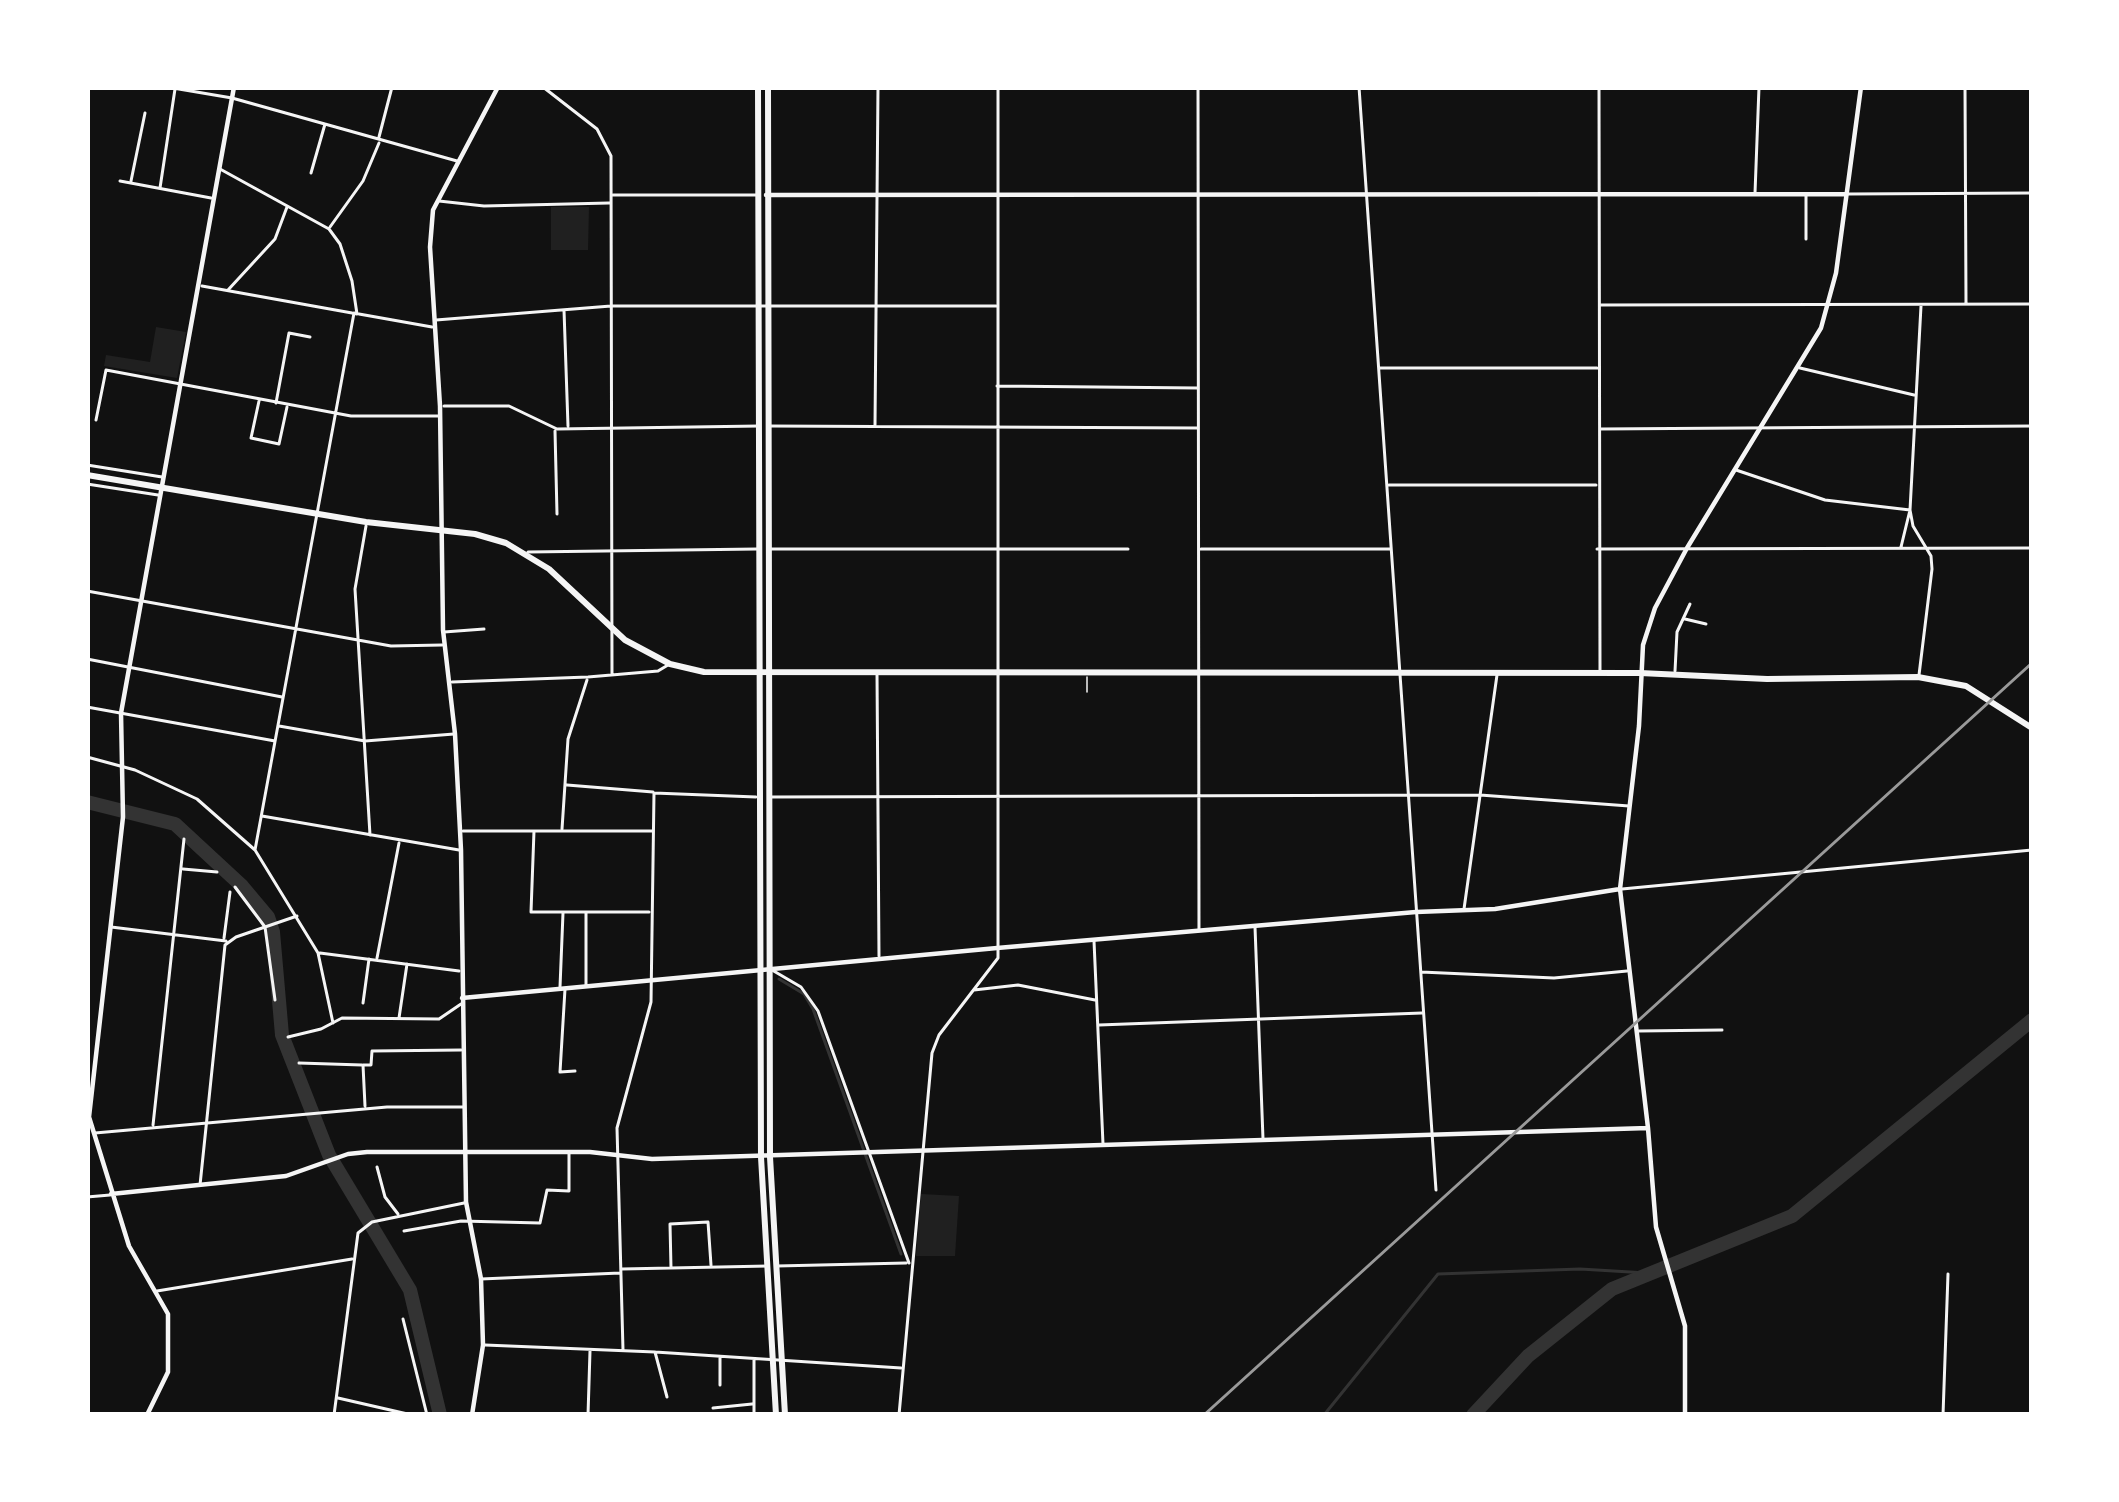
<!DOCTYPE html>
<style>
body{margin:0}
#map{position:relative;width:2119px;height:1502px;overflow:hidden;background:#111;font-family:"Varela Round",sans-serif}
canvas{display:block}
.frame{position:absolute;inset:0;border:90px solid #fff;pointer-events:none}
</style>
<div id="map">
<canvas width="2119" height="1502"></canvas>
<div class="frame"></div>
</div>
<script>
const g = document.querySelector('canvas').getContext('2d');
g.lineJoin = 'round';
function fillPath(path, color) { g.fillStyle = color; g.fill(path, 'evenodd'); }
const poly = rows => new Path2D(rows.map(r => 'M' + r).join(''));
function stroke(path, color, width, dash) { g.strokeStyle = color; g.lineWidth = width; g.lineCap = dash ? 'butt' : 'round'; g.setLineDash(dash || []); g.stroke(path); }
fillPath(poly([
 [551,207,589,207,588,250,551,250],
 [156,327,186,332,177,378,104,366,106,355,150,362],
 [921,1194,959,1196,955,1256,916,1256]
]), '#202020');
stroke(poly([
 [779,979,804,994,813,1009,901,1254],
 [1324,1415,1438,1274,1580,1269,1647,1273]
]), '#333', 3);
stroke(poly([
 [87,802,175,824,242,886,268,917,273,932,282,1035,329,1155,410,1290,440,1415],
 [1473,1415,1528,1356,1612,1289,1792,1216,2032,1020]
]), '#333', 14);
stroke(poly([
 [1087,677,1087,692]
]), '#f5f5f5', 1.5);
stroke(poly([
 [167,87,232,98,457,161],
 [543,87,597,129,611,156,612,674],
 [1198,87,1199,930],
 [1359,87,1436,1190],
 [1599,87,1600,672],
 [1965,87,1966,303],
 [379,137,392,87],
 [220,169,329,229,340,244,352,281,357,314,354,313,255,850],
 [311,173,325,124],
 [120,181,211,198],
 [131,181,145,113],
 [160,188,175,89],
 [1755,193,1759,87],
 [1848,194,2032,193],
 [613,195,759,195],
 [439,201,484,206,609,203],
 [330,227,363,181,379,143],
 [1806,239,1806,196],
 [202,286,352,313],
 [228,290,275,239,287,207],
 [1600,305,2032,304],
 [564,310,568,426],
 [359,314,432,327],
 [436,320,611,306,996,306],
 [1379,368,1597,368],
 [1800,368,1914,395],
 [997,386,1197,388],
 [259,401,251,438,279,444,287,407],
 [276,403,289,333,310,337],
 [444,406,509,406,557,429,759,426],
 [96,420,106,370,351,416,438,416],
 [875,425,878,87],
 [768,426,1197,428],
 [1600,429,2032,426],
 [555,431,557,514],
 [87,465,162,477],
 [1736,470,1825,500,1910,510,1913,526,1931,556,1932,569,1919,675],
 [87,484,158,495],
 [1389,485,1596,485],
 [366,526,355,589,370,835],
 [1901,547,1910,510,1921,306],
 [770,549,1128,549],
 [1201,549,1390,549],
 [1597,549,2032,548],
 [528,552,757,549],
 [87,591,391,646,442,645],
 [1685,619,1706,624],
 [444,632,484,629],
 [87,659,282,697],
 [1675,671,1677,632,1690,604],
 [877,673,879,956],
 [452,682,588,677,658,671,668,665],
 [87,707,275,741],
 [279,726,365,741,454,734],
 [87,757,135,770,197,799,255,850,318,953,333,1023],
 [567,785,653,792],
 [770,797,1480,795,1629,806],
 [262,816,459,850],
 [562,829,568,739,587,680],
 [463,831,652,831],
 [534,831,531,912,649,912],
 [183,869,217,872],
 [235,887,265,927,275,1000],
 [1622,889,2032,850],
 [1464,909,1497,675],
 [586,912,586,985],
 [111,927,226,941],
 [1255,927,1263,1139],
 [224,938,230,892],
 [1094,941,1103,1144],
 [320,953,459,971],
 [377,958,399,843],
 [772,970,801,987,818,1011,909,1263],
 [1421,972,1554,978,1627,971],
 [560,987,563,913],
 [565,989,560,1072,575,1071],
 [974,990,1018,985,1095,1000],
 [363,1003,369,959],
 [399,1018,407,964],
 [1099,1025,1422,1013],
 [1639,1031,1722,1030],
 [288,1037,321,1029,342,1018,439,1019,461,1004],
 [299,1063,362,1065],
 [365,1106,363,1065,371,1065,372,1051,461,1050],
 [153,1125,184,839],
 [95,1133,387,1107,463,1107],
 [377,1167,385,1197,398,1214],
 [200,1185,225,945,236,937,297,916],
 [87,1197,110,1195],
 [404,1231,461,1221,540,1223,547,1190,569,1191,569,1154],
 [777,1266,906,1263],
 [671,1268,670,1224,708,1222,711,1265],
 [622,1269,768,1266],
 [481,1279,620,1273],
 [157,1291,352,1259],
 [403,1319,427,1415],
 [485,1345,655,1352,901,1368],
 [623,1350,617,1128,651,1002,654,793,756,797],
 [655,1352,667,1397],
 [754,1359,754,1415],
 [720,1385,720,1358],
 [338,1398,412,1415],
 [713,1408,752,1404],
 [334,1415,358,1233,372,1222,464,1203],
 [588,1415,590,1351],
 [899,1415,932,1053,939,1035,998,958,998,87],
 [1943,1415,1948,1274]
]), '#f5f5f5', 3);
stroke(poly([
 [766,195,1846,194],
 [462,998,997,948,1416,912,1495,909,1620,889],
 [111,1194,286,1176,348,1154,367,1152,590,1152,652,1159,1648,1128],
 [147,1415,168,1372,168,1314,129,1246,89,1117,123,817,121,713,234,87],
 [472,1415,483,1345,481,1279,466,1202,461,850,455,734,443,630,440,406,430,247,433,210,498,87],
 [1685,1415,1685,1326,1656,1227,1648,1128,1620,889,1639,726,1643,645,1655,608,1687,548,1821,328,1836,273,1861,87]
]), '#f5f5f5', 4.5);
stroke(poly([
 [87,475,366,522,475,534,506,543,549,569,625,640,670,664,704,672,1640,673,1767,679,1918,677,1966,686,2032,728]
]), '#f5f5f5', 6);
stroke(poly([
 [758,87,761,1157,776,1415],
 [768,87,770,1157,785,1415]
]), '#f5f5f5', 6);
stroke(poly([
 [1204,1415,2032,663]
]), '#9a9a9a', 3);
</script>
